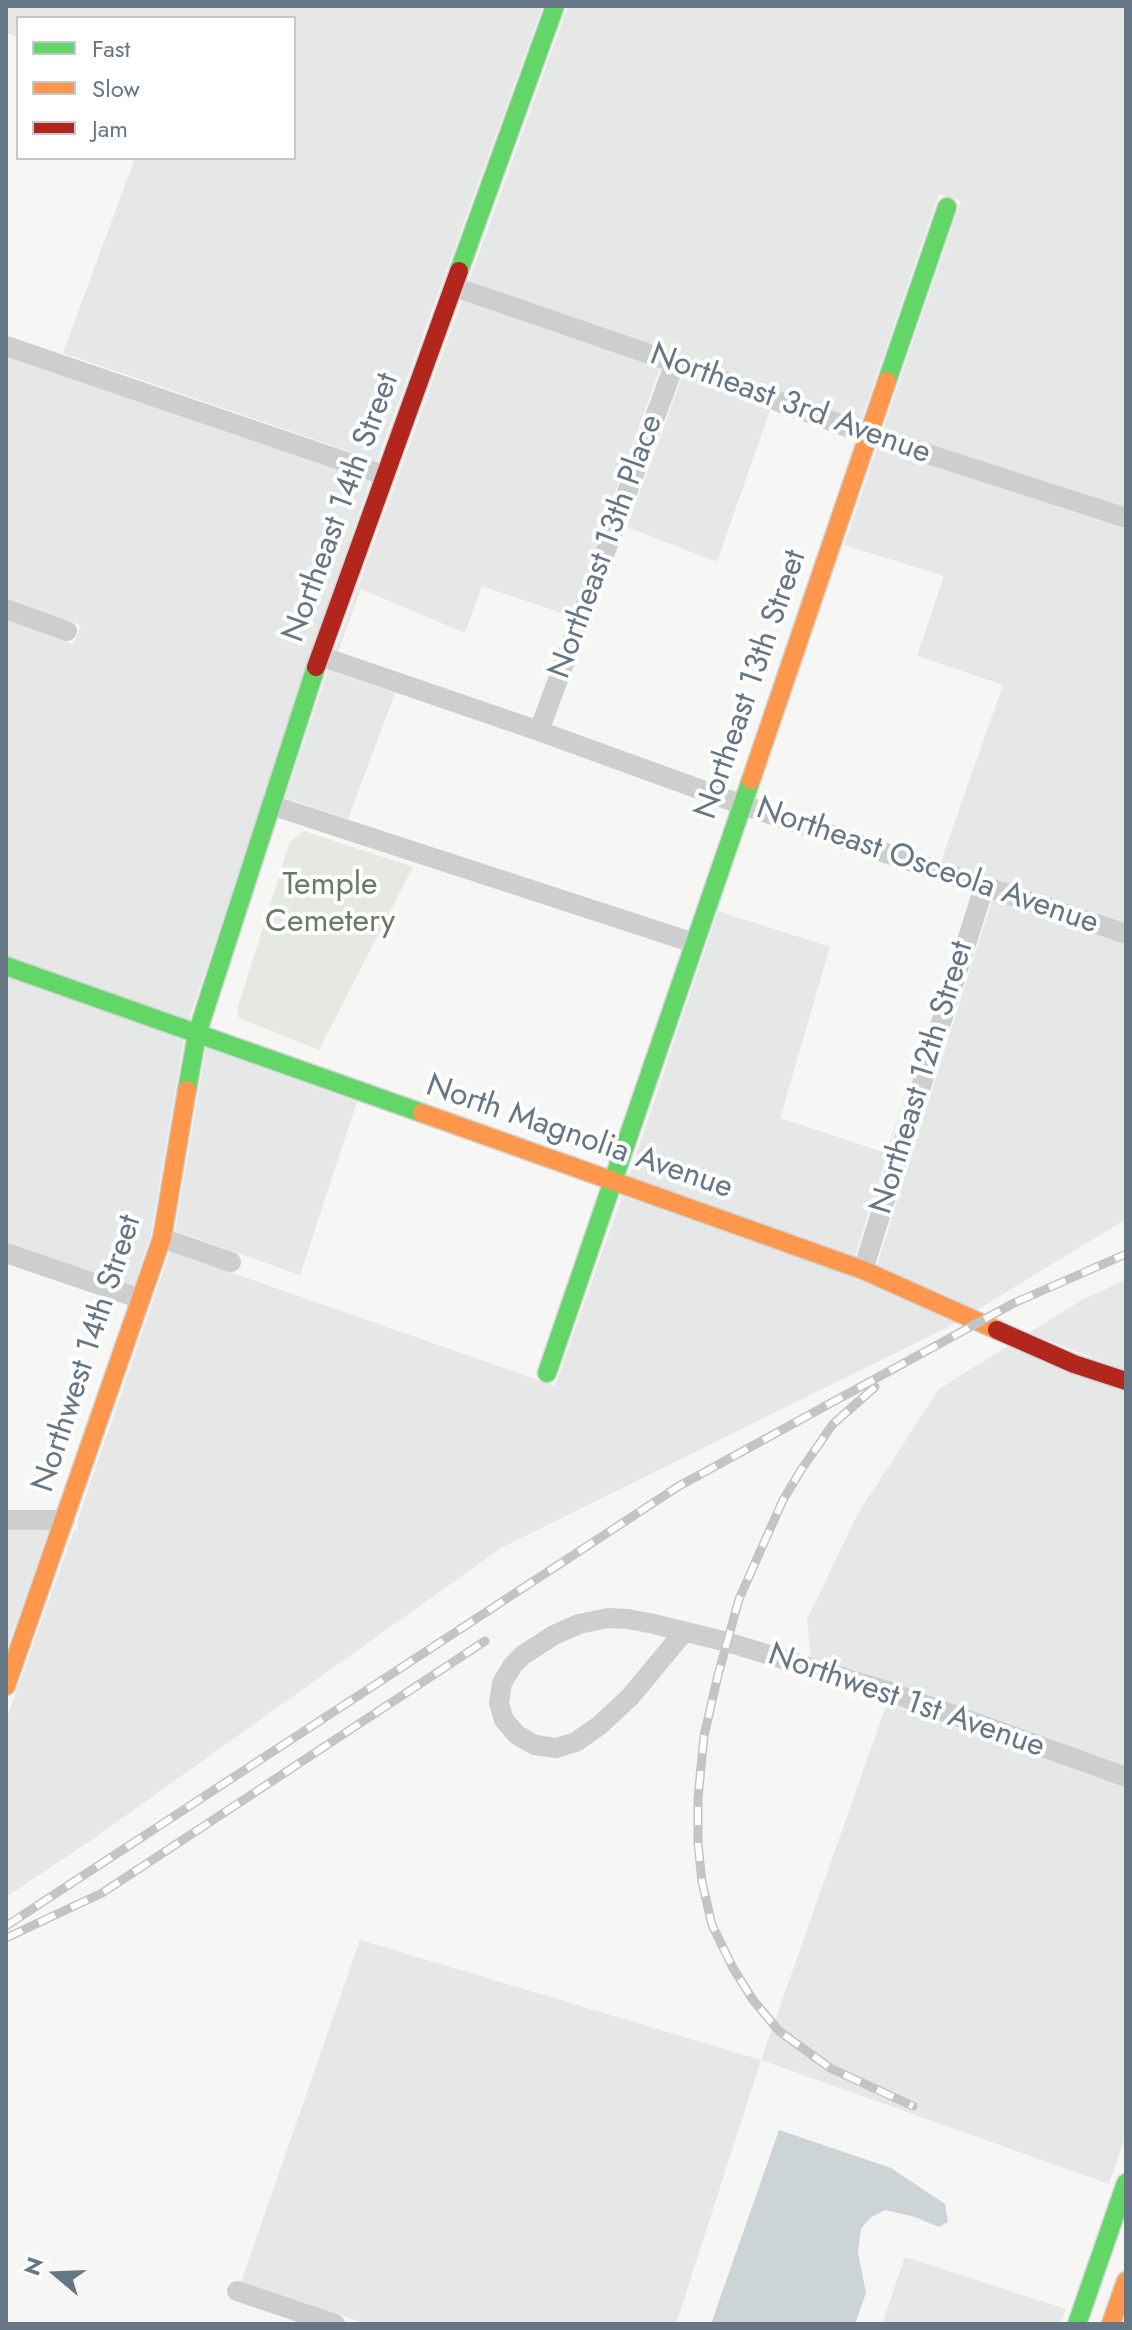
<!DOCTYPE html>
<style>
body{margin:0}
#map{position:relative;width:1132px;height:2330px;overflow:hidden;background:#f6f6f4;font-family:Jost,sans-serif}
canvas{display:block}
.frame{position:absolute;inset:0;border:8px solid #657685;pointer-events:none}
.legend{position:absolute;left:16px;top:16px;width:280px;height:144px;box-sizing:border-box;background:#fff;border:2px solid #c1c8ce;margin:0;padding:10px 14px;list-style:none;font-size:24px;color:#657685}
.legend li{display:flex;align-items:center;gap:16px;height:40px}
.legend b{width:40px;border:2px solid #c1c8ce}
.north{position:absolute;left:16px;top:2234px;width:80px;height:80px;-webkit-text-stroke:6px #fff;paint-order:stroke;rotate:289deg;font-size:22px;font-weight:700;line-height:32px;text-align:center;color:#657685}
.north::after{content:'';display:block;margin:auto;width:28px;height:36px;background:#657685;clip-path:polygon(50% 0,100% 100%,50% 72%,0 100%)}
</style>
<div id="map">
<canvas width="1132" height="2330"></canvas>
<div class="frame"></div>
<ul class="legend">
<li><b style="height:10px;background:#63d668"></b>Fast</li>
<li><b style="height:10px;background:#ff974d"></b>Slow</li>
<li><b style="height:10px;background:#b3261e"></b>Jam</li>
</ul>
<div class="north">N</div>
</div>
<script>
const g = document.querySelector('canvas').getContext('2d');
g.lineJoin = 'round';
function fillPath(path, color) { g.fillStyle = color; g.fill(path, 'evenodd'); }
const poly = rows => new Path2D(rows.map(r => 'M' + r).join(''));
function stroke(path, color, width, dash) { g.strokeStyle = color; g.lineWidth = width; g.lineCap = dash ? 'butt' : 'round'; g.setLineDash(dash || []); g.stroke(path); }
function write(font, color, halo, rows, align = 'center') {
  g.font = font + ' Jost,sans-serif'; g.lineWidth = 8; g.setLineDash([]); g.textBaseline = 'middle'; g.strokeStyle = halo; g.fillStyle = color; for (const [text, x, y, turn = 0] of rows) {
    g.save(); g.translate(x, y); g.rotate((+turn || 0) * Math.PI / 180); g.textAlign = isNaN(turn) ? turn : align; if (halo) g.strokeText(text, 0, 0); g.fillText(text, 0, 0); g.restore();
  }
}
fillPath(poly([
 [6,6,543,6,377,461,63,353,135,158,294,158,294,18,18,18,18,37,6,33],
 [568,6,1126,6,1126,508,883,429,961,201,939,194,861,421,469,281],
 [462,300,660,369,570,616,482,586,465,633,361,589,338,652,335,650],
 [6,356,370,481,189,1020,6,955,6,620,74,644,81,625,6,598],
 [682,377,770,410,717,562,627,527],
 [877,448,1126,529,1126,924,941,861,1003,685,917,656,944,576,844,545],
 [328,670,395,693,348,819,285,798],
 [992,900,1126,945,1126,1219,977,1310,877,1265],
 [718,911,830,947,780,1118,886,1153,917,1060,855,1256,629,1176],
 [6,977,184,1040,151,1234,134,1286,6,1243],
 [206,1048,357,1102,300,1275,175,1231],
 [622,1196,859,1279,956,1323,501,1548,93,1839,6,1897,6,1720,74,1530,78,1530,77,1522,170,1251,555,1386],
 [1126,1280,1126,1371,1029,1333,1083,1299],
 [1008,1346,1126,1392,1126,1766,887,1681,811,1657,807,1620,857,1515,939,1389],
 [6,1530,49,1530,6,1651],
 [887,1703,1126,1788,1126,2134,1109,2184,761,2060,676,2324,367,2324,241,2282,360,1940,761,2060],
 [905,2257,1066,2309,1060,2324,882,2324]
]), '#e6e7e7');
fillPath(poly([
 [304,831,413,867,319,1050,239,1018,237,1010,290,842]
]), '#e6e9e2');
fillPath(poly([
 [779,2130,891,2168,945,2204,948,2222,939,2227,915,2217,885,2210,870,2218,861,2229,858,2252,866,2293,855,2324,711,2324]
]), '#cdd4d7');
const fast = poly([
 [459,271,555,6],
 [887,381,947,207],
 [6,966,422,1113],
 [187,1090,197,1034,316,667],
 [547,1373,751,780],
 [1077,2324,1126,2183]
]);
const slow = poly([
 [751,780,887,381],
 [422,1113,863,1270,997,1330],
 [6,1686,162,1238,187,1090],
 [1111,2324,1126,2281]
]);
const jam = poly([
 [316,667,459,271],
 [997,1330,1074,1364,1126,1381]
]);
stroke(fast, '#d2d4d4', 21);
stroke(slow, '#d2d4d4', 21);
stroke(jam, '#d2d4d4', 21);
stroke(poly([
 [455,287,675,363,869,435,1126,518],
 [6,346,384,475],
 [6,609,67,631],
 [320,656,539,731,743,805,1126,934],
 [539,731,675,363],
 [271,805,694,943],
 [162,1238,231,1262],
 [6,1253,141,1299],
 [863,1270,984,887],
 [6,1520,65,1520],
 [684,1632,630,1697,600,1725,576,1742,556,1748,535,1745,517,1735,504,1720,499,1703,502,1683,513,1665,523,1655,554,1635,579,1624,608,1618,628,1619,654,1624,727,1642,884,1690,1126,1777],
 [237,2291,335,2324]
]), '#cdcfcf', 20);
stroke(fast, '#63d668', 18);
stroke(slow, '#ff974d', 18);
stroke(jam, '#b3261e', 18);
const rail = poly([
 [875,1387,833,1424,801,1470,783,1500,739,1599,718,1675,704,1736,698,1798,698,1844,702,1882,712,1925,733,1968,753,2000,779,2031,830,2068,913,2106],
 [6,1926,679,1486,1014,1303,1126,1254],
 [6,1938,102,1893,485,1641]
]);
stroke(rail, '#c3c5c5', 9);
stroke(rail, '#fff', 6, [18]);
write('32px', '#657685', '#fff', [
 ["Northeast 3rd Avenue",790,405,20],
 ["Northeast 14th Street",342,508,-70],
 ["Northeast 13th Place",607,547,-70],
 ["Northeast 13th Street",752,685,-71],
 ["Northeast Osceola Avenue",927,867,19],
 ["Northeast 12th Street",923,1078,-73],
 ["North Magnolia Avenue",579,1138,19],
 ["Northwest 14th Street",88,1354,-72],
 ["Northwest 1st Avenue",906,1702,19]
]);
write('32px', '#687c64', '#fff', [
 ["Temple",330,886],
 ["Cemetery",330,923]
]);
</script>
